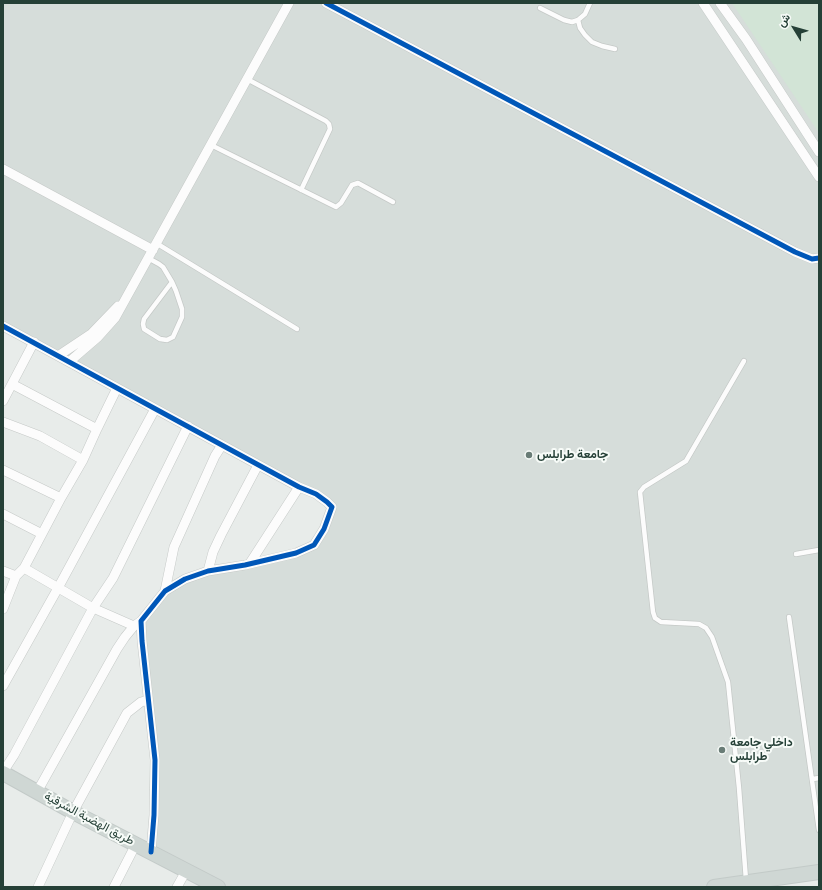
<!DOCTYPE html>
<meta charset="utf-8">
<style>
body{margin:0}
#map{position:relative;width:822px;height:890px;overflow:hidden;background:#e8ecea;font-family:Signika,Vazirmatn,sans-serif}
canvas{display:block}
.frame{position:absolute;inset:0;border:4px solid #254037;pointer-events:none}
.north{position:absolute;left:774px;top:8px;width:40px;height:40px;-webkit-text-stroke:3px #f7fbf8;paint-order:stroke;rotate:307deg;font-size:11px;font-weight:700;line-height:16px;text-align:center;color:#254037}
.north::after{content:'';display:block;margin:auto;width:14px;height:18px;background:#254037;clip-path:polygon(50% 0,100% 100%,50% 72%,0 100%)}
</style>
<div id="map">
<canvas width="822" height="890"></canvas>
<div class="frame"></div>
<div class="north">ش</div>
</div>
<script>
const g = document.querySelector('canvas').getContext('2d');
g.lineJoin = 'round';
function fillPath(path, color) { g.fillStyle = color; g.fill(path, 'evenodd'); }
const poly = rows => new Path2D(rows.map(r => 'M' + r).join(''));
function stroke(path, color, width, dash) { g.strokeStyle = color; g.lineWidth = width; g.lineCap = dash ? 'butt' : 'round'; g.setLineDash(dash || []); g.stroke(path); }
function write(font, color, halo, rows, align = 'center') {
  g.font = font + ' Signika,Vazirmatn,sans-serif'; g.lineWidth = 4; g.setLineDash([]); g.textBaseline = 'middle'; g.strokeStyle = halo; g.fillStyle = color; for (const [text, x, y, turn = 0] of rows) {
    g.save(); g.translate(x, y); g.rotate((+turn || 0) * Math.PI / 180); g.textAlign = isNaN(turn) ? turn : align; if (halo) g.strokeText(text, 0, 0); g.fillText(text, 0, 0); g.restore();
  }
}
fillPath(poly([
 [3,3,819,3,819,872,714,887,218,887,151,852,155,760,141,621,150,609,185,579,314,545,332,507,3,326]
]), '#d6ddda');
fillPath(poly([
 [732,3,819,3,819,133]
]), '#d2e4d6');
const lane = poly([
 [540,8,564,20,572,22,578,20,585,14,590,3],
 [578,20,580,28,585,35,592,42,602,46,615,49],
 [247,79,326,121,329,124,330,129,301,190],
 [211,145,336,207,341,203,352,185,358,183,393,202],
 [156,243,297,329],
 [148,258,159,264,163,267,172,282,176,291,182,309,182,317,173,337,167,340,160,339,144,329,143,324,144,319,172,282],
 [744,361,686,461,644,487,640,492,653,612,655,618,661,622,699,624,706,628,712,637,728,682,739,788,746,880],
 [796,554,819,550],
 [789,617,819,830],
 [813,779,819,778]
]);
const street = poly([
 [326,3,795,252,812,259,819,258],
 [703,3,819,177],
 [720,3,746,39,819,152],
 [3,169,153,250],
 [3,326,299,487,316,494,327,502,332,507,324,529,314,545,296,553,245,565,208,571,185,579,165,591,141,621,142,641,155,760,154,815,151,852],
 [58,356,91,334,118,306],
 [69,362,98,337,115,318,289,3],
 [12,384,97,429],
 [3,401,34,342],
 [3,422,40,436,83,460],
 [3,470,61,498],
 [3,514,42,534],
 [250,563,299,487],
 [24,568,93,608,134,626],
 [3,571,16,576],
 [208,571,213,552,221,535,258,465],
 [165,591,174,547,215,456,222,445],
 [3,609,16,576,24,568,61,498,83,460,97,429,117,388],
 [3,686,58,588,155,409],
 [3,772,14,755,93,608,113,578,188,426],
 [37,792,117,649,125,637,134,626,141,621],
 [38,887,73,812,127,713,141,702,148,700],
 [114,887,136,844],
 [177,887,186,871]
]);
const primary = poly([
 [3,773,73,812,218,887],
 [714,887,819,872]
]);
stroke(lane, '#c5c9c7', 6);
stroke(street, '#c5c9c7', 10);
stroke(primary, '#c3cac8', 16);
stroke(lane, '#fcfcfc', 4.5);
stroke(street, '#fcfcfc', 9);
stroke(primary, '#cfd7d4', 14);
stroke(poly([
 [326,3,795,252,812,259,819,258],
 [3,326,299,487,316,494,327,502,332,507,324,529,314,545,296,553,245,565,208,571,185,579,165,591,141,621,142,641,155,760,154,815,151,852]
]), '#0057b8', 5);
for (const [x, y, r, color] of [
 [529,455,4,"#697c76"],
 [722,750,4,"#697c76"]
]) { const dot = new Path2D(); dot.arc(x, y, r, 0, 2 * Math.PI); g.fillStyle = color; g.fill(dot); stroke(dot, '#f7fbf8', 1.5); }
write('bold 12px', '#254037', '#f7fbf8', [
 ["جامعة طرابلس",537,455],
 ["داخلي جامعة",730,743],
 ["طرابلس",730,757]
], 'left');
write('12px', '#254037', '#f7fbf8', [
 ["طريق الهضبة الشرقية",89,819,28]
]);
</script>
